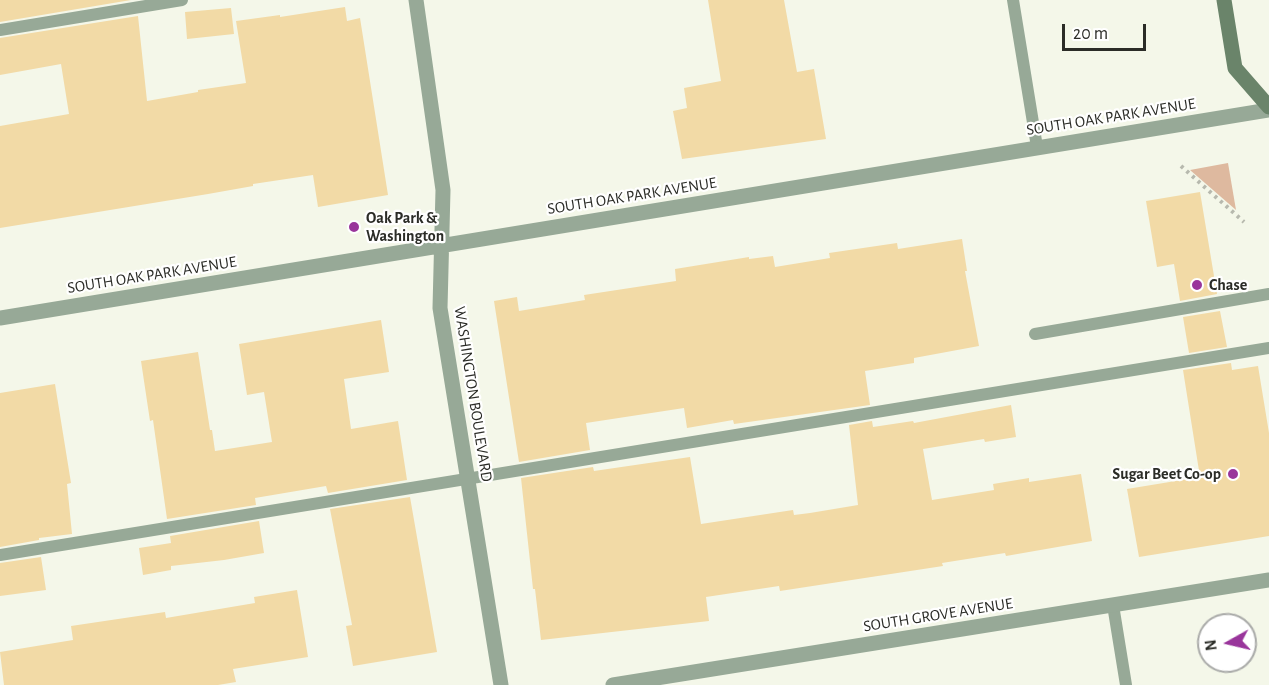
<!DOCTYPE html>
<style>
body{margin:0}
#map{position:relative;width:1269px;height:685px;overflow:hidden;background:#f4f7e9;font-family:"Alegreya Sans",sans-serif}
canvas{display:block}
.north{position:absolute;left:1197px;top:613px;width:60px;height:60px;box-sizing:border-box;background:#fff;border:2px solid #aaaba9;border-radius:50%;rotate:262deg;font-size:16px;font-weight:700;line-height:24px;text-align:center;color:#2b2c27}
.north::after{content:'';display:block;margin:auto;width:21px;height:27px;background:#99359b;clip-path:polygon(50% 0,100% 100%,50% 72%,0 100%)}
.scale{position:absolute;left:1062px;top:24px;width:84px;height:27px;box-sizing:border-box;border:3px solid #2b2c27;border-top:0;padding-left:8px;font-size:18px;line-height:21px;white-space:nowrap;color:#2b2c27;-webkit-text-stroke:4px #fff;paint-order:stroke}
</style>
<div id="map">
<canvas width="1269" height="685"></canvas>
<div class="north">N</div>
<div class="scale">20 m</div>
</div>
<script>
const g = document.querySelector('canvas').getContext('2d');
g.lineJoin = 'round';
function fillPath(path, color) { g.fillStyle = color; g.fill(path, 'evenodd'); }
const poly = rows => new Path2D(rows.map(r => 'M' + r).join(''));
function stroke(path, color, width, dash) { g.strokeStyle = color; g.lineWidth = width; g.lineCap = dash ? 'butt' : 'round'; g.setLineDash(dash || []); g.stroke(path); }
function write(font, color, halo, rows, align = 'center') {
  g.font = font + ' "Alegreya Sans",sans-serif'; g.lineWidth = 4.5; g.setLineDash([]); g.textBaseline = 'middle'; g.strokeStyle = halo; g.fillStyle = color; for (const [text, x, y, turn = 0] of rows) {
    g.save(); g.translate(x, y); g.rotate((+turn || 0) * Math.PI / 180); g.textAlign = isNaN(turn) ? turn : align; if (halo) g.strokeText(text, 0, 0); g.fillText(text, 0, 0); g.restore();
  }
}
fillPath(poly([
 [1228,163,1236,210,1190,170]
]), '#deb99f');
fillPath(poly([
 [0,0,131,0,0,22],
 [708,0,784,0,797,72,814,69,826,139,682,159,673,111,687,108,684,88,721,81],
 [345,7,347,21,360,18,388,195,318,207,313,175,253,184,253,186,208,194,0,228,0,126,69,114,61,64,0,75,0,38,138,16,147,101,198,92,198,90,246,83,236,21,280,15,280,17],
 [231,8,234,34,187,39,185,12],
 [1200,192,1217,294,1180,301,1174,264,1157,267,1146,201],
 [962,239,967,271,965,271,979,346,914,358,914,363,865,371,870,405,734,424,733,420,687,428,684,408,586,423,590,450,519,462,494,301,517,297,519,311,585,300,584,295,676,281,675,269,749,257,749,259,773,256,775,267,830,258,829,253,897,243,898,249],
 [1220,311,1227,347,1189,353,1183,317],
 [381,320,389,372,344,379,351,429,398,421,407,480,328,493,326,486,255,498,256,505,167,519,153,420,150,421,141,361,198,352,210,430,212,430,215,451,272,442,264,392,247,395,239,344],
 [1231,363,1232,370,1258,366,1269,433,1269,536,1139,557,1127,489,1200,477,1183,370],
 [55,384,71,483,67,484,72,534,39,538,39,540,0,547,0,393],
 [1011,405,1016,437,985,442,984,439,923,449,932,500,994,490,993,484,1029,478,1029,482,1081,474,1092,541,1006,556,1005,553,942,563,943,566,780,591,779,586,706,597,709,621,541,640,535,589,533,589,521,478,593,467,594,471,690,457,701,524,793,510,794,515,810,513,858,505,849,425,872,421,873,427,913,421,914,423],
 [410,497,437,652,353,666,346,626,352,625,330,509],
 [259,521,264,553,224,560,171,566,171,570,143,575,139,548,171,543,170,536],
 [41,557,46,590,0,596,0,563],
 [297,590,308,657,233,669,236,682,218,685,4,685,0,652,73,640,71,626,165,612,166,618,255,603,254,597]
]), '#f2daa6');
stroke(poly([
 [1181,166,1244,222]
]), '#b7b9ae', 4, [3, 4.5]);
stroke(poly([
 [1013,0,1037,147],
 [0,30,182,0],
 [1035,334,1269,294],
 [0,555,1269,348],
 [1113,605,1126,685]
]), '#97a997', 12);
stroke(poly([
 [613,685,1269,580]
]), '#97a997', 15);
stroke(poly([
 [416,0,443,190,440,308,501,685],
 [0,318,1269,110]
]), '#97a997', 15);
stroke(poly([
 [1224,0,1235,68,1269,107]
]), '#6a846a', 15);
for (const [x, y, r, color] of [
 [354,227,6,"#99359b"],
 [1197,285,6,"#99359b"],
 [1233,474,6,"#99359b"]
]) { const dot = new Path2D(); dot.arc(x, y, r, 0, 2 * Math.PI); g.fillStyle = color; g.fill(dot); stroke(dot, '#fff', 2); }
write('16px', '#2b2c27', '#fff', [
 ["SOUTH OAK PARK AVENUE",1111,117,-9],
 ["SOUTH OAK PARK AVENUE",632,196,-9],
 ["SOUTH OAK PARK AVENUE",152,275,-9],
 ["WASHINGTON BOULEVARD",473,394,81],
 ["SOUTH GROVE AVENUE",938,615,-9]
]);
write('bold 16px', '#2b2c27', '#fff', [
 ["Oak Park &",366,218],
 ["Washington",366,236],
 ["Chase",1209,285],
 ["Sugar Beet Co-op",1221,474,"right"]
], 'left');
</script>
